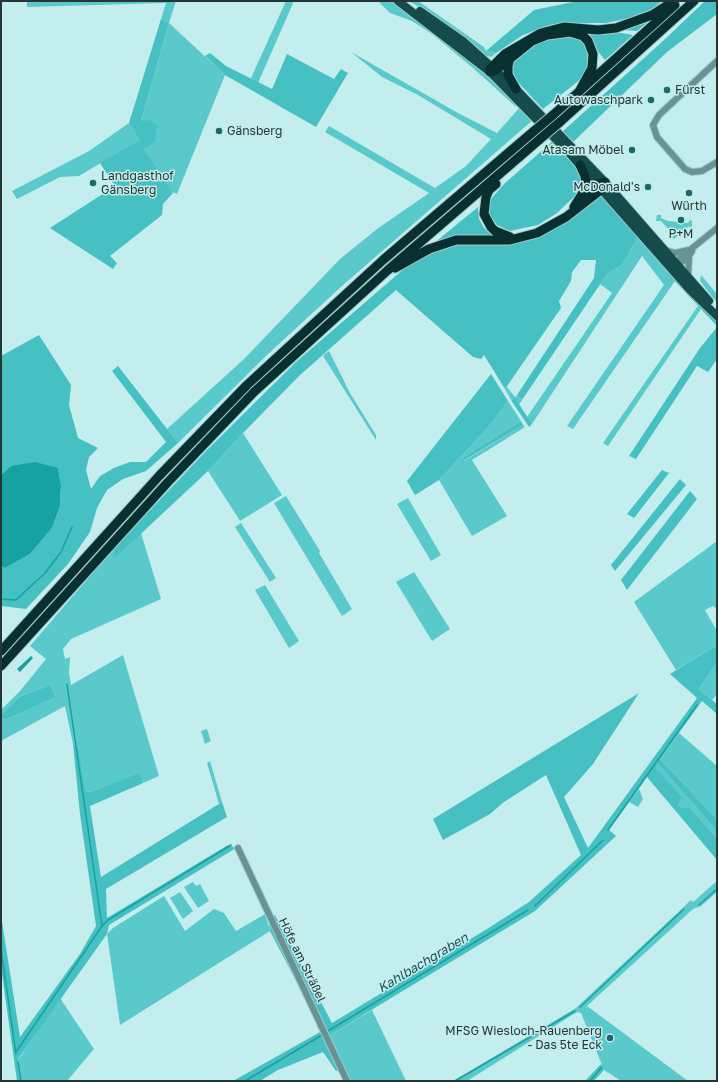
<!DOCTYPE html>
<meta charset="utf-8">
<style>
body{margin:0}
#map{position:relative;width:718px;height:1082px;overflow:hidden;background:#c4eeee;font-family:"Golos Text",sans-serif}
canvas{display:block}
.frame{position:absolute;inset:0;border:2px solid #253636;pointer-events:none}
</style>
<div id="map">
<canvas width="718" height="1082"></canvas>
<div class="frame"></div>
</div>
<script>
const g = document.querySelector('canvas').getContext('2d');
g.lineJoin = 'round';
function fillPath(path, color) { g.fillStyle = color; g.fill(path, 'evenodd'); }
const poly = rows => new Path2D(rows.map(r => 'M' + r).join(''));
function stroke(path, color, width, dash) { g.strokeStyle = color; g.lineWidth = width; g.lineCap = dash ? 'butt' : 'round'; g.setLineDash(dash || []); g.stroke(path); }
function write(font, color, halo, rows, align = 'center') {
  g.font = font + ' "Golos Text",sans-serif'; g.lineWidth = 3; g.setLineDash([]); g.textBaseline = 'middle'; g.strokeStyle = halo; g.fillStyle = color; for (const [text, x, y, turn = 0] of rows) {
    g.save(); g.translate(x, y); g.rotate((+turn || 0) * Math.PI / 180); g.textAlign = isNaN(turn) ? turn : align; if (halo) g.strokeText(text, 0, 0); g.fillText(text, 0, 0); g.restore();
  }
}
fillPath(poly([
 [27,1,176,1,169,23,225,75,177,194,170,191,144,149,141,121,169,23,161,19,166,3,27,7],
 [286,1,294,1,258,83,251,78],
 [378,1,395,1,459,49,517,102,533,120,342,286,267,355,178,443,167,429,244,359,340,259,377,229,429,193,325,132,329,126,435,188,466,166,491,139,418,95,382,77,351,52,458,113,497,133,520,107,515,106,473,68,432,34,412,21,390,13],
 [409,1,418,1,484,47,486,51,496,53,491,57,484,55,436,18],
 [129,123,139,140,79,176,60,177,17,199,12,191,89,151],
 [657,215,661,215,661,218,668,221,688,223,690,220,692,221,692,226,690,228,689,226,674,239,672,237,674,235,661,221,656,221],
 [639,235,669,270,666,272,675,281,573,429,567,426,664,285,642,256,532,424,527,417,612,293,600,284,607,274,622,265],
 [701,275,717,294,717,303,700,281],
 [698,306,701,309,608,446,603,443],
 [329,351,350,393,376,435,376,440,323,356],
 [507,387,515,397,517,395,522,400,519,405,515,398,511,400,505,389],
 [508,401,521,421,465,456,464,461,523,425,525,427,472,460,507,516,472,536,439,480,492,423],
 [243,433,282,495,240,521,208,471],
 [286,496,320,551,319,553,352,609,342,616,274,503],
 [408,498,441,555,431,561,397,504],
 [241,523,276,578,270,582,235,527],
 [141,533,161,599,71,639,63,649,65,659,70,657,69,673,71,685,123,655,159,776,143,783,140,774,91,792,84,791,78,745,73,744,65,706,1,741,1,717,5,720,56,697,50,685,19,697,1,715,1,710,20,691,46,659,30,646,114,548,114,559],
 [717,541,717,609,713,606,705,610,717,631,717,645,676,670,634,602],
 [414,572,450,629,432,641,396,582],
 [265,585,299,641,289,648,255,590],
 [717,662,717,694,712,700,699,689],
 [207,729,211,741,205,744,201,731],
 [679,733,717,766,717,819,660,759],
 [210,761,222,802,219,804,207,763],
 [657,763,717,831,717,838,689,807,683,808,678,805,682,797,654,767],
 [639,789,643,799,638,807,629,802],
 [717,881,717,892,701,906,693,909,587,1006,688,1081,621,1081,604,1070,581,1013,577,1012,467,1081,453,1081,576,1008,691,900,693,902],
 [193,882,196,886,200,884,209,901,198,908,184,887],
 [180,892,193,911,183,919,170,898],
 [164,896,185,931,214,909,224,913,236,931,265,914,270,931,120,1025,107,934,113,928],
 [60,998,94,1049,67,1081,22,1081,18,1060],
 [372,1010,406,1081,346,1081,325,1038]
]), '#5ac9cb');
fillPath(poly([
 [578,1,662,1,652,9,630,18,606,23,561,23,550,25,523,35,496,53,486,51,534,10],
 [705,1,717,1,717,14,667,52,571,144,562,132,663,41],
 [656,15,637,31,623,30],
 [161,19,169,23,141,121,149,120,157,125,155,141,144,149,173,193,163,204,162,215,110,256,117,263,113,269,50,228,115,186,100,163,139,140,129,123],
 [573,30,609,31,633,35,605,60,595,48],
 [566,36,578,38,586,46,589,53,590,62,581,79,543,109,516,80,510,69,513,61,522,51,543,41],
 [210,53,226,66,272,89,287,54,334,79,341,69,348,73,316,127,225,75,205,56],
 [553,141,580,172,582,183,576,195,557,213,538,225,510,231,497,225,488,213,491,199,504,184],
 [600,196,604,197,639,235,622,265,607,274,522,400,517,395,594,278,596,260,581,260,572,272,571,281,559,301,561,308,505,389,484,355,481,359,473,357,396,290,299,376,243,433,208,471,114,559,114,548,207,450,296,362,406,267,424,255,461,243,493,243,529,240,559,227,588,203],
 [478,207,479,219,484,228,494,236,458,235,433,244],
 [669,270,717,320,717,326,666,272],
 [717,327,717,359,708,372,697,366,636,459,629,456,700,348],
 [39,335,71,385,69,405,78,438,98,448,89,457,86,470,91,489,100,476,114,468,130,462,146,462,166,442,112,371,118,366,178,443,146,471,123,479,107,490,97,508,90,532,68,564,26,609,1,606,1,566,5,568,30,554,52,528,60,506,61,485,58,468,11,466,1,475,1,356],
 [491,374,508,401,492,423,439,480,415,495,407,481],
 [515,398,532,424,529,427,511,400],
 [521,421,523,425,463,461,465,456],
 [662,470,669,473,634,518,627,514],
 [680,479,686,485,615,571,611,565],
 [690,491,697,499,627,590,621,580],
 [717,645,717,662,699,689,717,704,717,714,702,701,660,759,717,819,717,831,657,763,655,767,682,797,678,805,683,808,689,807,717,838,717,860,647,777,609,830,616,836,535,911,325,1038,340,1070,336,1071,323,1052,278,1070,260,1081,233,1081,322,1031,270,931,268,919,275,915,332,1023,487,929,529,902,581,855,546,775,504,802,490,814,443,840,433,819,639,693,593,764,564,797,588,848,697,698,670,674],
 [50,685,56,697,5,720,1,717,1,715,19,697],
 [73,744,78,745,85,791,91,792,140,773,143,783,90,806,101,877,222,802,227,817,106,889,107,918,228,845,236,848,109,925,107,934,18,1059,22,1081,17,1081,1,967,1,915,20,1037,80,954,96,926,80,814],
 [601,1064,604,1070,594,1081,585,1081]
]), '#46c0c2');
fillPath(poly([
 [35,462,58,468,61,485,60,506,52,528,30,554,5,568,1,566,1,475,11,466],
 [31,656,33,658,20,672,17,669]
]), '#16a1a3');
stroke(poly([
 [1,599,16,600,45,573,61,552,72,527],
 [608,830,697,705],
 [699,905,717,889],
 [535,906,603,840],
 [102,926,108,920,231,845],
 [1,949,16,1054],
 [580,1007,684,909],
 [328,1031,528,910],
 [16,1052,102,926,67,684],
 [18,1062,21,1081],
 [245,1081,322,1035],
 [455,1081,575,1011],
 [590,1081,602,1067]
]), '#16a1a3', 1.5);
const minor = poly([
 [717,61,659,115,653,125,657,137,685,169,692,172,702,171,717,162],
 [665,250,675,253,689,250],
 [675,265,686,260,692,251],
 [676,267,680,258,717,228],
 [688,277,689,257],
 [238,848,347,1081]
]);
const major = poly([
 [398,1,490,72,571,155,690,290,717,316],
 [420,11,463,41,516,89,605,182,709,301]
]);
const highway = poly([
 [510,57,508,66,508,75,516,89],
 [579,92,592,68,593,54,588,41,583,36,570,32,547,35,532,41,496,70,490,72,490,69,505,54,541,33,564,27,598,30,616,28,652,15,674,1],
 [553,115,675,5],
 [560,122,694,1],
 [496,184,489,190,486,197,484,214,491,227,495,231,510,237],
 [584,194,598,184,605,182],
 [574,207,586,188,585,176,580,165],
 [395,268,429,249,456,240,510,240,537,233,566,217,602,189,605,182],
 [1,651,160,475,247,385,383,260,534,131],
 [1,666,168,482,254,392,388,270,540,139]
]);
stroke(minor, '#a4c9c9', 8);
stroke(major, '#a4c9c9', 10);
stroke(highway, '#a4c9c9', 11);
stroke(minor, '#689394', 6);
stroke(major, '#164b4c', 8);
stroke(highway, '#083031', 9);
const highwayBridge = poly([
 [534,131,553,115],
 [540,139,560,122]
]);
stroke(highwayBridge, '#a4c9c9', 11, []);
stroke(highwayBridge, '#083031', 9);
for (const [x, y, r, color] of [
 [667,90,4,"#1c696b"],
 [651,100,4,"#1c696b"],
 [219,131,4,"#1c696b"],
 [632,150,4,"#1c696b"],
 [93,183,4,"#1c696b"],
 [648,187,4,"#1c696b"],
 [689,193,4,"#1c696b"],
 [681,220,4,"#1c696b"],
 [610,1038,4,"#1c696b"]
]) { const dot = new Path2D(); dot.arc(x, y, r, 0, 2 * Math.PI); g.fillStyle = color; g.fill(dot); stroke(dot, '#c4eeee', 1.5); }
write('12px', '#253636', '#c4eeee', [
 ["Fürst",675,90,"left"],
 ["Autowaschpark",643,100],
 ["Gänsberg",227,131,"left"],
 ["Atasam Möbel",624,150],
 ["Landgasthof",101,176,"left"],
 ["Gänsberg",101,190,"left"],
 ["McDonald's",640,187],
 ["Würth",689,206,"center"],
 ["P+M",681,234,"center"],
 ["MFSG Wiesloch-Rauenberg",602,1031],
 ["- Das 5te Eck",602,1045]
], 'right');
write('12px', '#253636', '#c4eeee', [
 ["Höfe am Sträßel",302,960,64]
]);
write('italic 13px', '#1c5051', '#c4eeee', [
 ["Kahlbachgraben",423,963,-31]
]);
</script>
